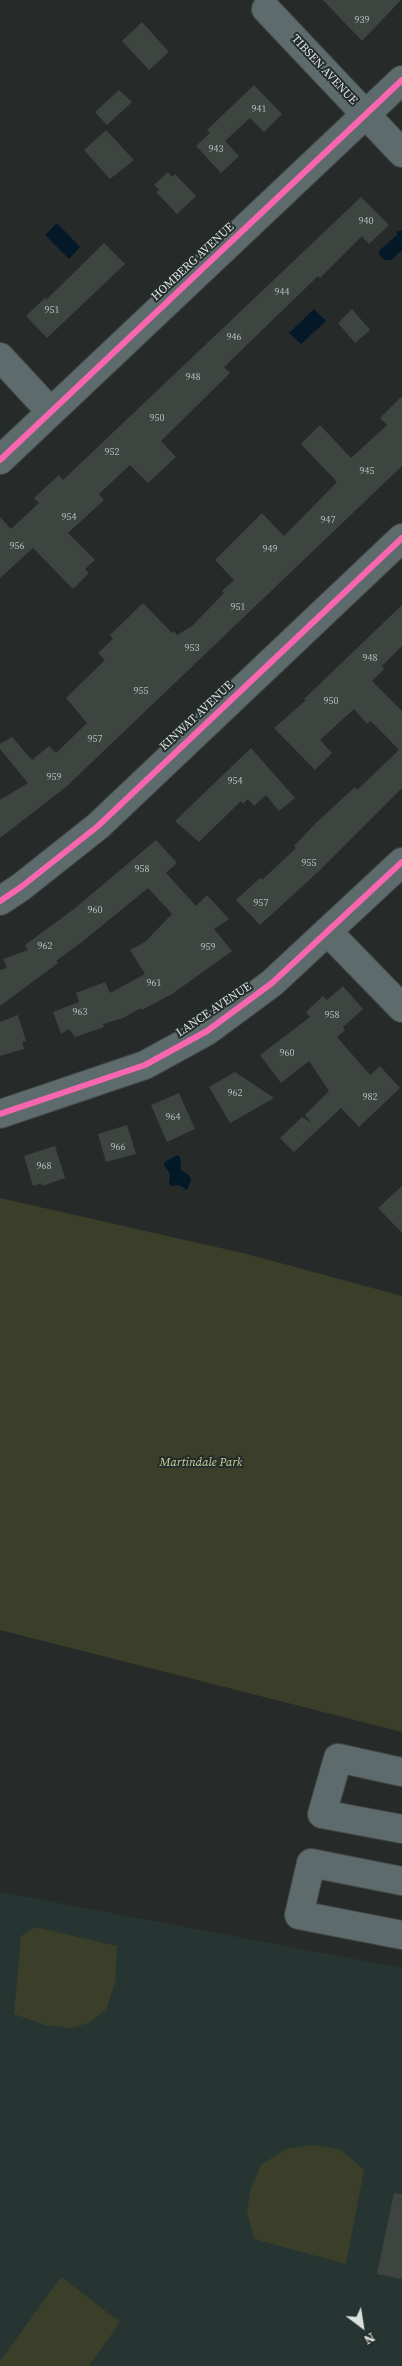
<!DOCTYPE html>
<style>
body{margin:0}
#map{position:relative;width:402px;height:2366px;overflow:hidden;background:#262b2a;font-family:"Source Serif 4",serif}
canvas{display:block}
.north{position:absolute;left:337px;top:2301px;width:50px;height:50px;-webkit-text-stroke:4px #242d2b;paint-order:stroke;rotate:149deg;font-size:14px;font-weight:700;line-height:20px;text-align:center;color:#dce1e0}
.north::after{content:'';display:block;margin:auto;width:18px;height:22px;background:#dce1e0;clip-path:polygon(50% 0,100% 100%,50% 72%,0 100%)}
</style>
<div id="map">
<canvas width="402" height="2366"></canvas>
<div class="north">N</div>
</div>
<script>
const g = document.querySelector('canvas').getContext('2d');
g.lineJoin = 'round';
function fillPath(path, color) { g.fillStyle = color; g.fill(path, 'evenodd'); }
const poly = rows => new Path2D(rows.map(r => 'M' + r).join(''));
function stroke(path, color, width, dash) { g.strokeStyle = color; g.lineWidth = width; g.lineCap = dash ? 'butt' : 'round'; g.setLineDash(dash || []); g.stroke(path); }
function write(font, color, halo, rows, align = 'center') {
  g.font = font + ' "Source Serif 4",serif'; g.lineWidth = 4; g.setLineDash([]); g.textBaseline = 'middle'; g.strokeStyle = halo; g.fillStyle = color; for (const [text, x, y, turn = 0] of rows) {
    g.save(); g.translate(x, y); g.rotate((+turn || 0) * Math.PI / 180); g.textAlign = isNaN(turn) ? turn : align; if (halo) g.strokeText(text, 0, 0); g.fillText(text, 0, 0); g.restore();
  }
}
fillPath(poly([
 [0,1892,402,1968,402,2366,0,2366]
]), '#263532');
fillPath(poly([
 [0,1198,247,1254,402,1296,402,1732,0,1630],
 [35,1927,117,1946,115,1983,106,2009,89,2023,70,2028,45,2025,14,2014,21,1936],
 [314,2145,341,2150,364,2170,346,2264,254,2239,247,2212,251,2188,261,2165,286,2149],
 [61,2277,120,2322,89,2366,0,2366,0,2361]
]), '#3b3e29');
fillPath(poly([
 [57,223,80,247,69,259,45,235],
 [397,231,402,231,402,250,391,260,384,260,379,255,380,250,397,235],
 [314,309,326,321,301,344,289,333],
 [177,1155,180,1157,181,1170,190,1176,191,1180,187,1190,179,1185,172,1186,169,1184,170,1174,164,1165,165,1162]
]), '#031928');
fillPath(poly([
 [323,0,401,0,362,41],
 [142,22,169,52,149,70,122,41],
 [254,85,282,114,264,132,250,118,225,141,239,156,221,173,196,146,210,133,207,130],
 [119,90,132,102,107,125,95,112],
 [106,130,134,160,110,179,84,150],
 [168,172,172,177,175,174,196,196,177,214,156,192,159,190,154,185],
 [361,197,389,225,369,244,362,236,320,278,318,276,224,367,230,373,161,441,176,457,148,483,130,465,99,494,104,500,68,533,95,560,85,569,89,573,73,589,33,548,0,578,0,517,11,529,39,503,34,498,59,475,63,480],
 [104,243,125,264,47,338,26,316,45,298,46,300],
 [352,309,370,330,355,343,338,323],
 [402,396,402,466,66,787,0,838,0,800,28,783,0,749,0,744,12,737,32,760,49,746,56,753,87,723,66,698,105,660,98,653,113,639,110,635,143,603,172,633,174,631,177,635,192,626,224,593,222,591,234,580,215,560,262,513,284,536,337,482,301,444,320,425,351,458,387,425,380,418],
 [402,605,402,646,382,666,384,669,372,681,402,711,402,788,319,871,260,925,236,900,260,878,262,880,296,848,294,846,317,822,355,787,357,790,399,750,371,721,367,724,354,709,320,740,332,753,315,770,274,728,306,700,304,699],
 [251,748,295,798,279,811,266,795,254,806,248,799,243,804,241,801,199,842,175,821],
 [156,840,177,863,166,873,196,906,207,895,229,919,214,929,232,951,172,994,142,1010,141,1008,123,1018,103,1024,104,1027,75,1037,69,1029,61,1034,53,1012,79,1002,76,993,105,982,110,993,145,974,130,950,145,942,172,914,148,888,82,942,56,961,58,963,0,1006,0,970,7,968,3,959,28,950,25,945,74,909],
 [343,986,363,1009,343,1027,345,1030,337,1037,370,1075,380,1066,400,1088,359,1127,341,1108,294,1152,280,1138,302,1117,312,1123,305,1115,329,1091,309,1061,281,1083,260,1055,310,1017,306,1012,323,996,327,1000],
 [18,1015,26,1041,22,1042,24,1049,0,1056,0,1022],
 [235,1072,274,1098,230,1123,209,1087],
 [179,1093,195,1129,167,1142,151,1105],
 [127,1125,136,1154,106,1162,98,1134],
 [55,1146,65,1178,42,1186,41,1183,33,1186,24,1156],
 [402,1186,402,1233,378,1208],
 [394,2193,402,2194,402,2279,377,2274]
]), '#3e4540');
const minor = poly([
 [266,9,402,153],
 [0,357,51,412],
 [0,460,402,80],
 [0,901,21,887,98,826,402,538],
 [328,932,402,1008],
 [0,1114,145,1065,207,1031,272,983,402,862],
 [402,1772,338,1758,322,1814,402,1829],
 [402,1881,311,1863,299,1915,402,1935]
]);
stroke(minor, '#444746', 30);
stroke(minor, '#5d6b6c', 28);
stroke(poly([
 [0,460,402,80],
 [0,901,21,887,98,826,402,538],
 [0,1114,145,1065,207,1031,272,983,402,862]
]), '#f766af', 6);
write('10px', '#b4bab8', null, [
 ["939",362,20],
 ["941",259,109],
 ["943",216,149],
 ["940",366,221],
 ["944",282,292],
 ["951",52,310],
 ["946",234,337],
 ["948",193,377],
 ["950",157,418],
 ["952",112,452],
 ["945",367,471],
 ["954",69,517],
 ["947",328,520],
 ["956",17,546],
 ["949",270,549],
 ["951",238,607],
 ["953",192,648],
 ["948",370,658],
 ["955",141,691],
 ["950",331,701],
 ["957",95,739],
 ["959",54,777],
 ["954",235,781],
 ["955",309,863],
 ["958",142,869],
 ["957",261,903],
 ["960",95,910],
 ["962",45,946],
 ["959",208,947],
 ["961",154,983],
 ["963",80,1012],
 ["958",332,1015],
 ["960",287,1053],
 ["962",235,1093],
 ["982",370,1097],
 ["964",173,1117],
 ["966",118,1147],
 ["968",44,1166]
]);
write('12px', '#dce1e0', '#242d2b', [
 ["TIBSEN AVENUE",324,70,47],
 ["HOMBERG AVENUE",193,262,-43],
 ["KINWAT AVENUE",197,716,-43],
 ["LANCE AVENUE",214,1010,-34]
]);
write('italic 12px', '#ccd399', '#242d2b', [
 ["Martindale Park",201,1463]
]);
</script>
